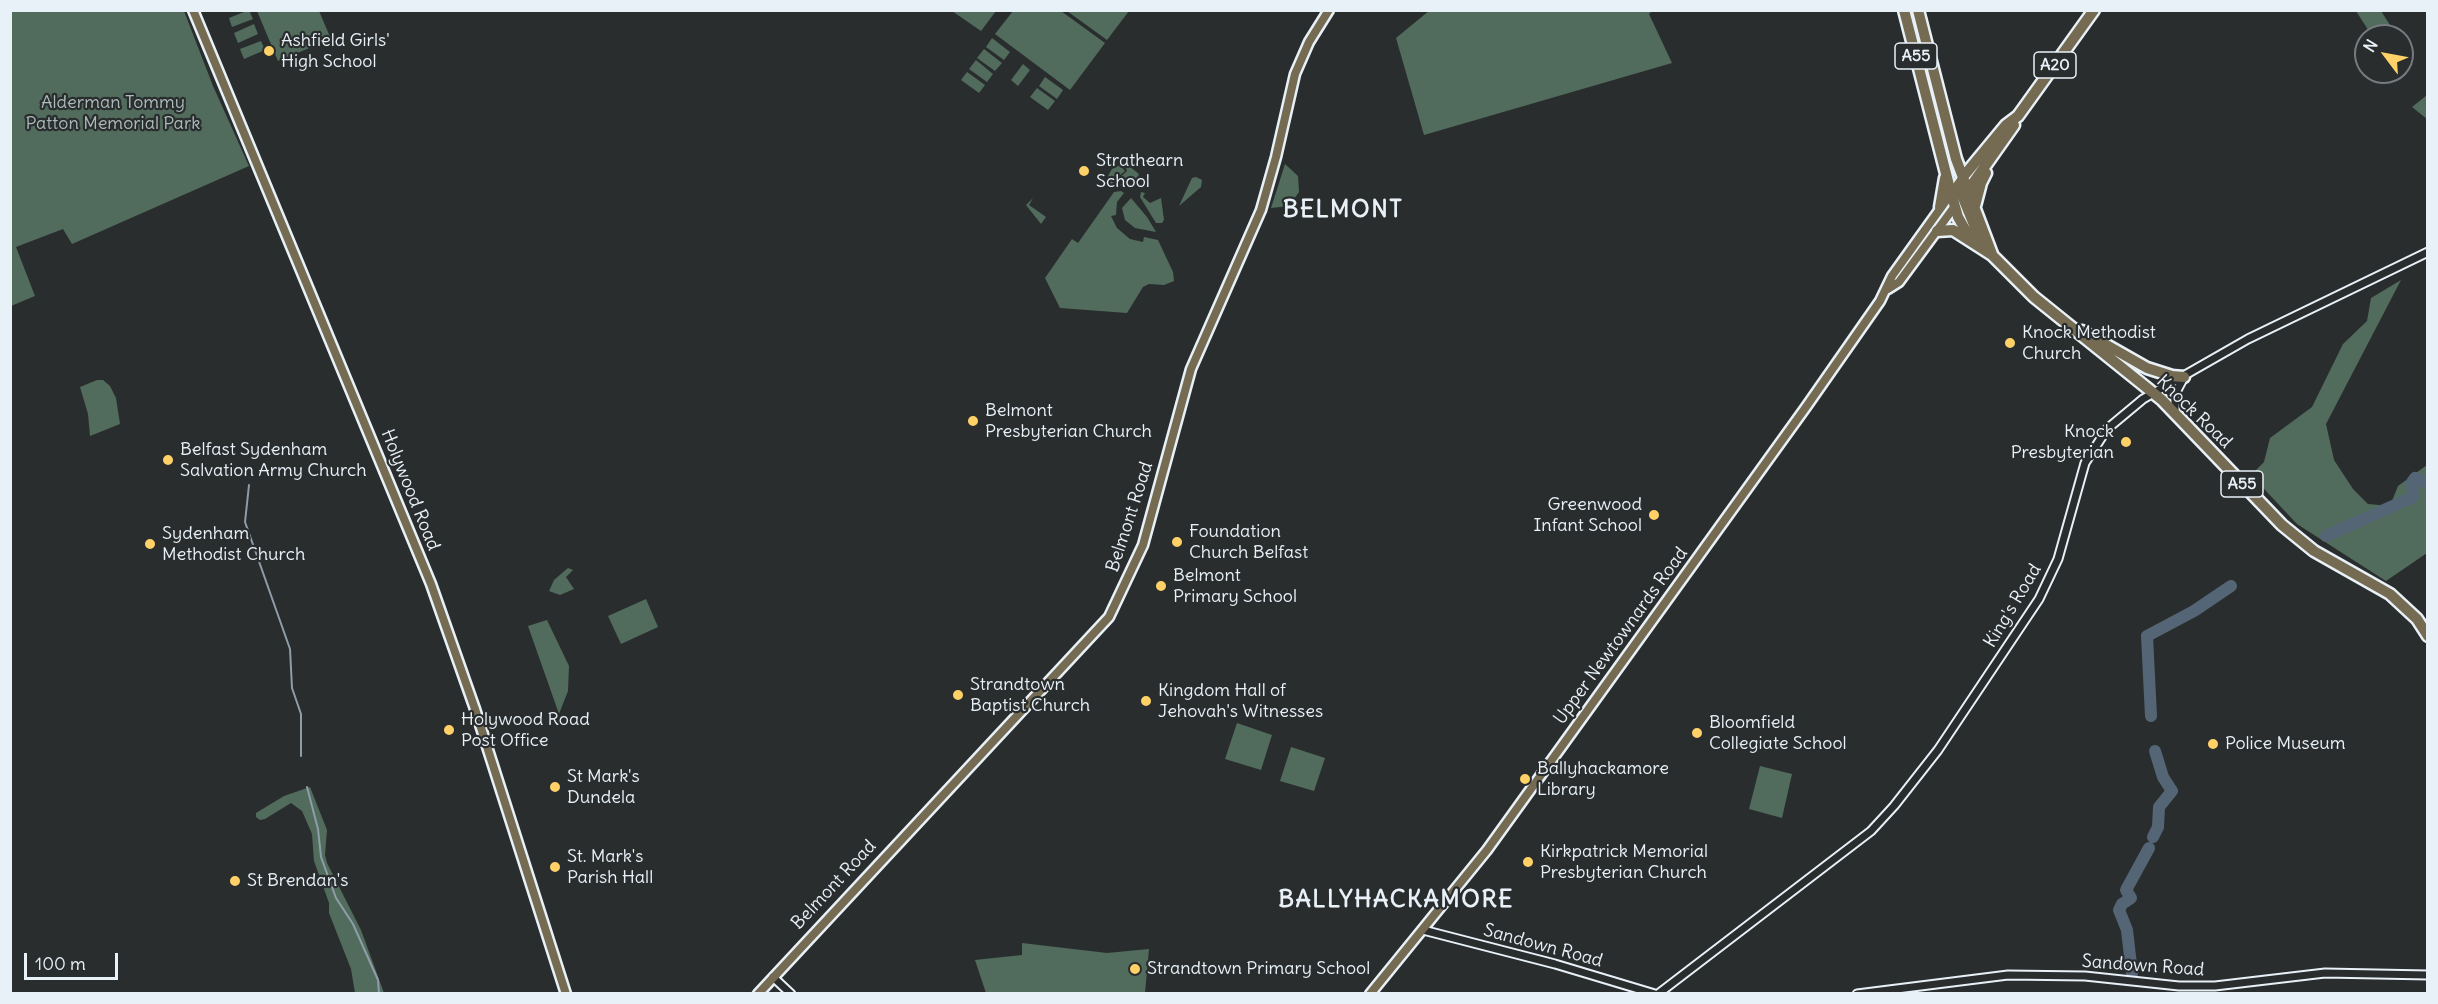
<!DOCTYPE html>
<style>
body{margin:0}
#map{position:relative;width:2438px;height:1004px;overflow:hidden;background:#2a2d2e;font-family:Delius,sans-serif}
canvas{display:block}
.frame{position:absolute;inset:0;border:12px solid #e8f1f8;pointer-events:none}
.north{position:absolute;left:2354px;top:24px;width:60px;height:60px;box-sizing:border-box;background:#2a2d2e;border:2px solid #767b7f;border-radius:50%;rotate:302deg;font-size:16px;font-weight:700;line-height:24px;text-align:center;color:#e8f1f8}
.north::after{content:'';display:block;margin:auto;width:21px;height:27px;background:#ffd166;clip-path:polygon(50% 0,100% 100%,50% 72%,0 100%)}
.scale{position:absolute;left:24px;top:953px;width:94px;height:27px;box-sizing:border-box;border:3px solid #e8f1f8;border-top:0;padding-left:8px;font-size:18px;line-height:21px;white-space:nowrap;color:#e8f1f8;-webkit-text-stroke:4px #2a2d2e;paint-order:stroke}
</style>
<div id="map">
<canvas width="2438" height="1004"></canvas>
<div class="frame"></div>
<div class="north">N</div>
<div class="scale">100 m</div>
</div>
<script>
const g = document.querySelector('canvas').getContext('2d');
g.lineJoin = 'round';
function fillPath(path, color) { g.fillStyle = color; g.fill(path, 'evenodd'); }
const poly = rows => new Path2D(rows.map(r => 'M' + r).join(''));
function stroke(path, color, width, dash) { g.strokeStyle = color; g.lineWidth = width; g.lineCap = dash ? 'butt' : 'round'; g.setLineDash(dash || []); g.stroke(path); }
function write(font, color, halo, rows, align = 'center') {
  g.font = font + ' Delius,sans-serif'; g.lineWidth = 4.5; g.setLineDash([]); g.textBaseline = 'middle'; g.strokeStyle = halo; g.fillStyle = color; for (const [text, x, y, turn = 0] of rows) {
    g.save(); g.translate(x, y); g.rotate((+turn || 0) * Math.PI / 180); g.textAlign = isNaN(turn) ? turn : align; if (halo) g.strokeText(text, 0, 0); g.fillText(text, 0, 0); g.restore();
  }
}
fillPath(poly([
 [11,10,184,11,213,86,249,166,72,244,63,229,16,247,35,296,11,306],
 [249,10,253,19,232,27,229,18],
 [1430,10,1652,11,1649,14,1672,63,1424,135,1396,38],
 [257,11,319,11,331,39,278,61],
 [952,11,996,11,981,31],
 [1013,11,1061,11,1105,43,1070,90,995,34],
 [1067,11,1129,10,1129,11,1107,40],
 [1908,11,1912,11,1919,38,1933,107],
 [2356,11,2381,11,2397,36,2372,36],
 [254,24,258,34,238,43,234,33],
 [992,38,1010,52,1004,60,986,47],
 [261,41,265,50,244,59,240,49],
 [984,49,1002,63,995,71,977,58],
 [976,60,993,74,987,82,969,69],
 [1023,64,1030,70,1018,86,1011,80],
 [967,72,985,85,979,93,961,80],
 [1045,77,1063,90,1057,99,1039,86],
 [1037,88,1055,101,1048,110,1030,97],
 [2427,95,2427,119,2412,107],
 [1124,162,1139,174,1136,180,1115,182,1127,171],
 [1285,164,1298,176,1299,192,1289,206,1271,208],
 [1120,165,1125,171,1112,182,1124,185,1113,187,1107,183,1108,176,1112,169],
 [1196,177,1202,180,1201,187,1179,206,1192,178],
 [1121,191,1124,193,1117,202,1116,215,1111,216,1117,228,1130,239,1143,242,1144,237,1158,240,1173,272,1174,281,1164,285,1149,284,1143,287,1127,313,1060,308,1045,278,1072,239,1078,243,1114,192],
 [1141,192,1145,193,1143,197,1150,203,1161,198,1164,220,1162,223,1156,223,1140,197],
 [1033,198,1029,205,1046,217,1041,224,1026,205],
 [1131,198,1147,217,1156,232,1135,228,1125,220,1122,208],
 [2401,280,2326,424,2334,460,2353,489,2368,504,2390,506,2398,486,2427,465,2427,553,2386,581,2297,524,2251,475,2264,462,2270,438,2312,407,2343,344,2367,321,2371,298],
 [97,380,103,380,110,386,116,398,120,424,90,436,88,414,80,387],
 [568,568,573,570,566,577,574,589,560,595,549,591,554,580],
 [646,599,658,627,621,644,608,616],
 [547,620,569,666,568,691,559,714,528,626],
 [1237,723,1272,735,1261,770,1225,759],
 [1291,747,1325,758,1314,791,1280,781],
 [1760,766,1792,774,1782,818,1749,809],
 [310,787,327,830,325,855,327,863,361,930,384,993,355,993,351,969,329,913,329,903,314,861,312,834,302,811,291,803,265,819,260,820,256,817,256,813,284,796],
 [1022,943,1107,953,1149,949,1145,993,986,993,975,960,1022,955]
]), '#516c5c');
stroke(poly([
 [249,485,245,522,290,649,292,688,301,714,301,756],
 [307,787,318,829,321,857,336,898,353,924,378,980,379,994]
]), '#8f9daa', 2);
stroke(poly([
 [2326,536,2413,497,2412,482,2415,478,2428,484],
 [2151,716,2147,636,2194,611,2231,586],
 [2153,837,2158,827,2159,807,2172,791,2163,777,2155,751],
 [2132,974,2127,930,2119,910,2122,904,2131,898,2126,890,2149,848]
]), '#546576', 12);
const minor = poly([
 [2175,412,2175,394,2183,379],
 [1423,930,1555,964,1655,994],
 [773,977,791,994],
 [1658,994,1871,831,1894,806,1938,750,2039,599,2058,559,2085,463,2107,429,2143,399,2248,339,2428,252],
 [1857,994,2008,975,2085,976,2179,986,2215,986,2325,973,2428,975]
]);
const major = poly([
 [193,10,431,584,475,709,566,994],
 [1888,289,1899,282,1955,206],
 [758,994,1109,617,1143,545,1191,369,1261,210,1276,157,1295,74,1309,42,1329,10],
 [1370,994,1487,850,1806,407,1880,301,1892,276,1963,177]
]);
const highway = poly([
 [1904,10,1951,193,1958,217,1971,240],
 [1918,10,1956,159,1992,254],
 [1966,193,2014,125],
 [1975,206,1981,183,1986,173],
 [1940,207,1945,178],
 [1937,231,1953,230,1992,255,2034,297,2162,400,2282,525,2314,551,2390,594,2417,619,2428,636],
 [1984,249,1961,193,1963,177,2006,125,2018,116,2094,10],
 [2082,331,2147,368,2172,376,2184,377]
]);
stroke(minor, '#e8f1f8', 11);
stroke(major, '#e8f1f8', 13);
stroke(highway, '#e8f1f8', 15);
stroke(minor, '#2a2d2e', 7);
stroke(major, '#746b52', 8);
stroke(highway, '#746b52', 10);
for (const [x, y, r, color] of [
 [269,51,6,"#ffd166"],
 [1084,171,6,"#ffd166"],
 [2010,343,6,"#ffd166"],
 [973,421,6,"#ffd166"],
 [2126,442,6,"#ffd166"],
 [168,460,6,"#ffd166"],
 [1654,515,6,"#ffd166"],
 [1177,542,6,"#ffd166"],
 [150,544,6,"#ffd166"],
 [1161,586,6,"#ffd166"],
 [958,695,6,"#ffd166"],
 [1146,701,6,"#ffd166"],
 [449,730,6,"#ffd166"],
 [1697,733,6,"#ffd166"],
 [2213,744,6,"#ffd166"],
 [1525,779,6,"#ffd166"],
 [555,787,6,"#ffd166"],
 [1528,862,6,"#ffd166"],
 [555,867,6,"#ffd166"],
 [235,881,6,"#ffd166"],
 [1135,969,6,"#ffd166"]
]) { const dot = new Path2D(); dot.arc(x, y, r, 0, 2 * Math.PI); g.fillStyle = color; g.fill(dot); stroke(dot, '#2a2d2e', 2); }
for (const [x, y, w] of [
 [1916,56,42],
 [2055,65,42],
 [2242,484,42]
]) { const box = new Path2D(); box.roundRect(x - w / 2, y - 13, w, 26, 4.5); g.fillStyle = '#2a2d2e'; g.fill(box); stroke(box, '#e8f1f8', 1.5); }
write('bold 16px', '#e8f1f8', null, [
 ["A55",1916,56],
 ["A20",2055,65],
 ["A55",2242,484]
]);
write('18px', '#e8f1f8', '#2a2d2e', [
 ["Ashfield Girls'",281,41],
 ["High School",281,62],
 ["Strathearn",1096,161],
 ["School",1096,182],
 ["Knock Methodist",2022,333],
 ["Church",2022,354],
 ["Belmont",985,411],
 ["Presbyterian Church",985,432],
 ["Knock",2114,432,"right"],
 ["Presbyterian",2114,453,"right"],
 ["Belfast Sydenham",180,450],
 ["Salvation Army Church",180,471],
 ["Greenwood",1642,505,"right"],
 ["Infant School",1642,526,"right"],
 ["Foundation",1189,532],
 ["Church Belfast",1189,553],
 ["Sydenham",162,534],
 ["Methodist Church",162,555],
 ["Belmont",1173,576],
 ["Primary School",1173,597],
 ["Strandtown",970,685],
 ["Baptist Church",970,706],
 ["Kingdom Hall of",1158,691],
 ["Jehovah's Witnesses",1158,712],
 ["Holywood Road",461,720],
 ["Post Office",461,741],
 ["Bloomfield",1709,723],
 ["Collegiate School",1709,744],
 ["Police Museum",2225,744],
 ["Ballyhackamore",1537,769],
 ["Library",1537,790],
 ["St Mark's",567,777],
 ["Dundela",567,798],
 ["Kirkpatrick Memorial",1540,852],
 ["Presbyterian Church",1540,873],
 ["St. Mark's",567,857],
 ["Parish Hall",567,878],
 ["St Brendan's",247,881],
 ["Strandtown Primary School",1147,969]
], 'left');
write('18px', '#acbcba', '#2a2d2e', [
 ["Alderman Tommy",113,103],
 ["Patton Memorial Park",113,124]
]);
write('18px', '#e8f1f8', '#2a2d2e', [
 ["Knock Road",2194,412,44],
 ["Holywood Road",410,490,68],
 ["Belmont Road",1130,517,-72],
 ["King's Road",2013,606,-59],
 ["Upper Newtownards Road",1621,636,-54],
 ["Belmont Road",834,885,-47],
 ["Sandown Road",1543,946,15],
 ["Sandown Road",2143,966,4]
]);
g.letterSpacing = '1.5px';
write('bold 24px', '#e8f1f8', '#2a2d2e', [
 ["BELMONT",1343,210],
 ["BALLYHACKAMORE",1396,900]
]);
g.letterSpacing = '0px';
</script>
